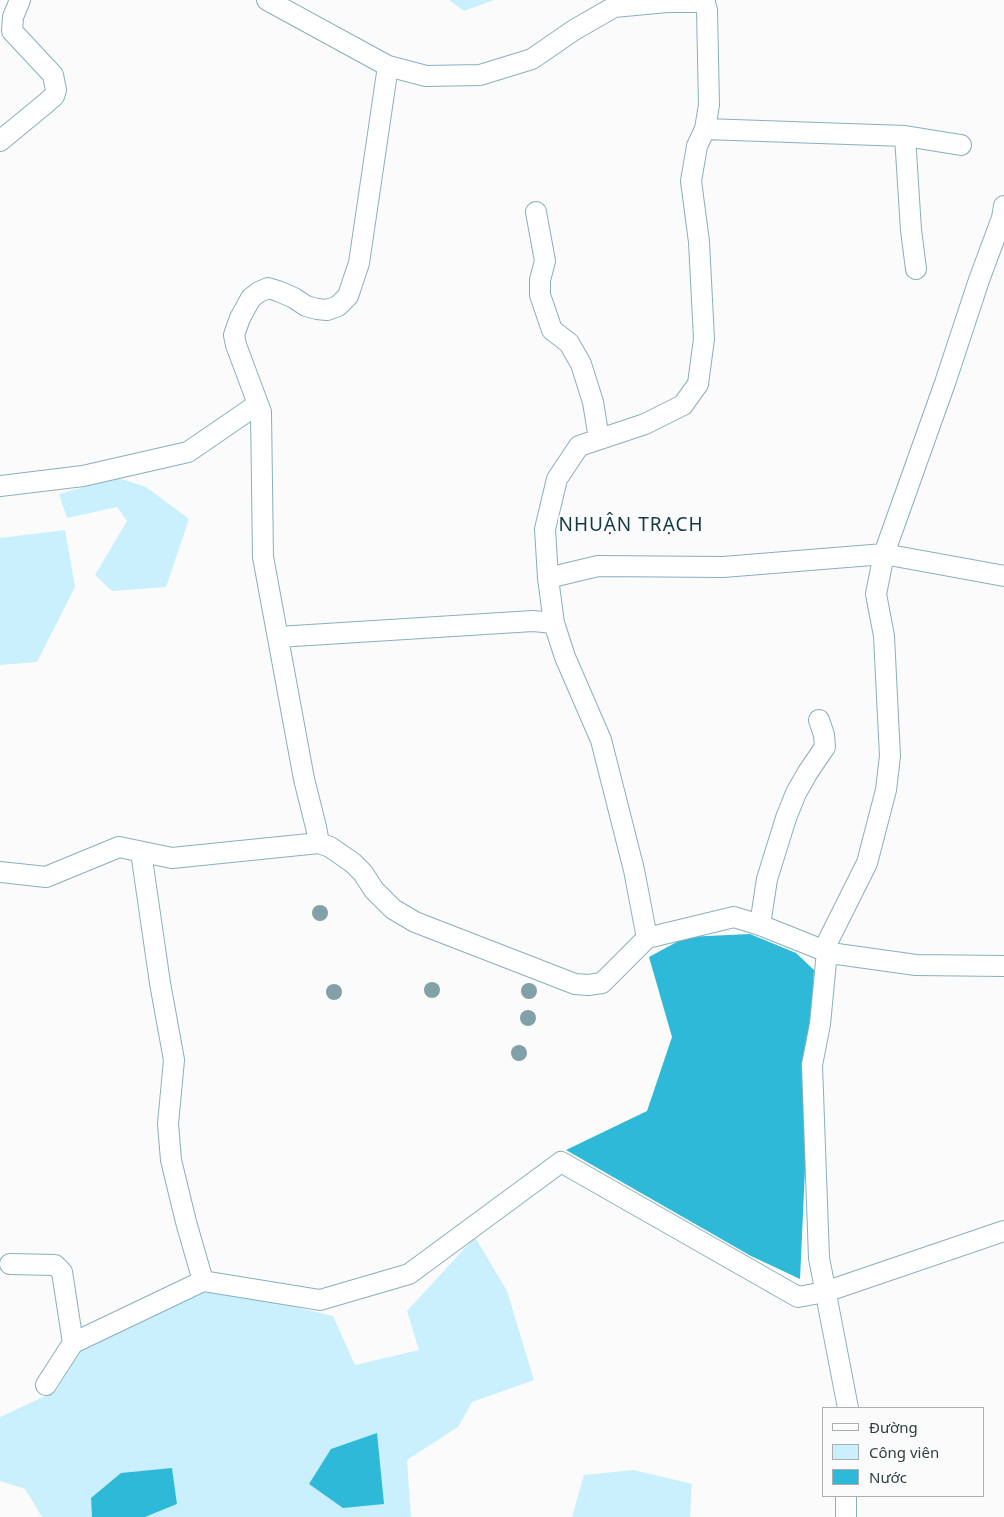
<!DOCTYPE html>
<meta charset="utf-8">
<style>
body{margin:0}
#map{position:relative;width:1004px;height:1517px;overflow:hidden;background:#fbfbfb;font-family:"Noto Sans",sans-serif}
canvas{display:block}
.legend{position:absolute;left:822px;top:1407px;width:162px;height:90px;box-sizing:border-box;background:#fbfbfb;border:1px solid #a9afb1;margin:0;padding:6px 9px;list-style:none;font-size:15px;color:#2d3e43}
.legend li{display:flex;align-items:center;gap:10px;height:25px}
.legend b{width:25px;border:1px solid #a9afb1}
</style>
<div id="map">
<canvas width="1004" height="1517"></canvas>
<ul class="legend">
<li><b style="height:6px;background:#fff"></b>Đường</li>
<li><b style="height:14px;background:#c9f0fc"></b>Công viên</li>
<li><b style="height:14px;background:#2eb9d9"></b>Nước</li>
</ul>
</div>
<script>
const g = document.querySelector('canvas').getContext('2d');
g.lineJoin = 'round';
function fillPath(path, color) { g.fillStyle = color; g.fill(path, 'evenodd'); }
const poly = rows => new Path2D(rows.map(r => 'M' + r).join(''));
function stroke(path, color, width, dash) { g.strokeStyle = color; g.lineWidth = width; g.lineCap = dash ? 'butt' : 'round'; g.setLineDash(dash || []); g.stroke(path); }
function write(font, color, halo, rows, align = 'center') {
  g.font = font + ' "Noto Sans",sans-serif'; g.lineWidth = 4; g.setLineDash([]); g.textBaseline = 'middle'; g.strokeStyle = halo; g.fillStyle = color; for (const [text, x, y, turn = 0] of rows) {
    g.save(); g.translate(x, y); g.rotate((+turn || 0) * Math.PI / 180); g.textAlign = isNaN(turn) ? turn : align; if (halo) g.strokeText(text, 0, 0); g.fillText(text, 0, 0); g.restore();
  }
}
fillPath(poly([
 [449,0,494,0,464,11],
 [118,478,146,487,189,519,166,587,112,591,95,575,127,521,117,507,67,518,59,494],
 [65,530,75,587,37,662,0,665,0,538],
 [475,1237,507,1291,534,1380,472,1402,458,1427,407,1460,411,1517,145,1517,177,1504,172,1468,91,1498,92,1517,42,1517,25,1489,0,1481,0,1417,56,1391,84,1346,203,1289,282,1304,333,1316,355,1365,419,1350,407,1311],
 [634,1470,692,1484,690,1517,572,1517,584,1475]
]), '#c9f0fc');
fillPath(poly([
 [750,934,796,953,814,970,800,1279,751,1256,566,1150,647,1111,672,1037,649,957,686,937],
 [377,1433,384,1504,343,1508,309,1484,331,1449],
 [172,1468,177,1504,145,1517,92,1517,91,1498,121,1473]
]), '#2eb9d9');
const street = poly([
 [267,0,388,66,426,76,480,75,532,59,574,30,614,7,667,2,705,2],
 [705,129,905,136,961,145],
 [905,136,911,230,916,269],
 [0,141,45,104,54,96,56,90,53,75,12,31,13,17,20,0],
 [536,212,545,261,540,280,540,295,552,330,569,343,581,364,593,402,599,439],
 [0,486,83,476,188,452,258,404],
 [548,578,598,566,723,567,884,554,1004,576],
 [278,637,533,621,554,623],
 [319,843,316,827,304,779,263,557,261,412,236,345,234,335,240,318,251,298,259,292,268,288,278,291,294,298,306,306,317,309,327,310,338,306,348,296,359,263,388,66],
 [141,852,160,983,174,1060,168,1124,171,1160,186,1222,203,1281],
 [0,872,46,877,119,847,172,858,319,843,330,847,353,863,363,873,374,890,393,909,415,922,575,984,588,985,602,983,647,938,734,917,760,925,830,953,916,965,1004,966],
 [760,925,767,879,786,818,796,793,808,772,825,747,824,735,819,720],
 [647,938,634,870,601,740,565,657,554,623,548,578,545,529,557,479,579,446,645,424,683,405,698,384,704,339,699,242,691,181,697,146,705,129,709,105,707,10,704,0],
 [10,1264,55,1265,62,1272,73,1343],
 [46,1385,73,1343,203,1281,320,1300,409,1274,561,1162,798,1297,825,1292,1004,1231],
 [848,1408,819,1258,812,1065,820,1024,828,941,867,863,886,790,890,756,888,717,884,636,876,594,884,554,945,383,979,280,1002,218,1004,206],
 [846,1517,846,1496]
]);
stroke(street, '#88b0bc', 22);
stroke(street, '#fff', 20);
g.fillStyle = '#82a0a7';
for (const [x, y] of [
 [320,913],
 [432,990],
 [529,991],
 [334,992],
 [528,1018],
 [519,1053]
]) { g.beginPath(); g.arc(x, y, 8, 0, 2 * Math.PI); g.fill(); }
g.letterSpacing = '1px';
write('19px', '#133a44', '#fbfbfb', [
 ["NHUẬN TRẠCH",631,526]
]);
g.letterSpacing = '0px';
</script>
